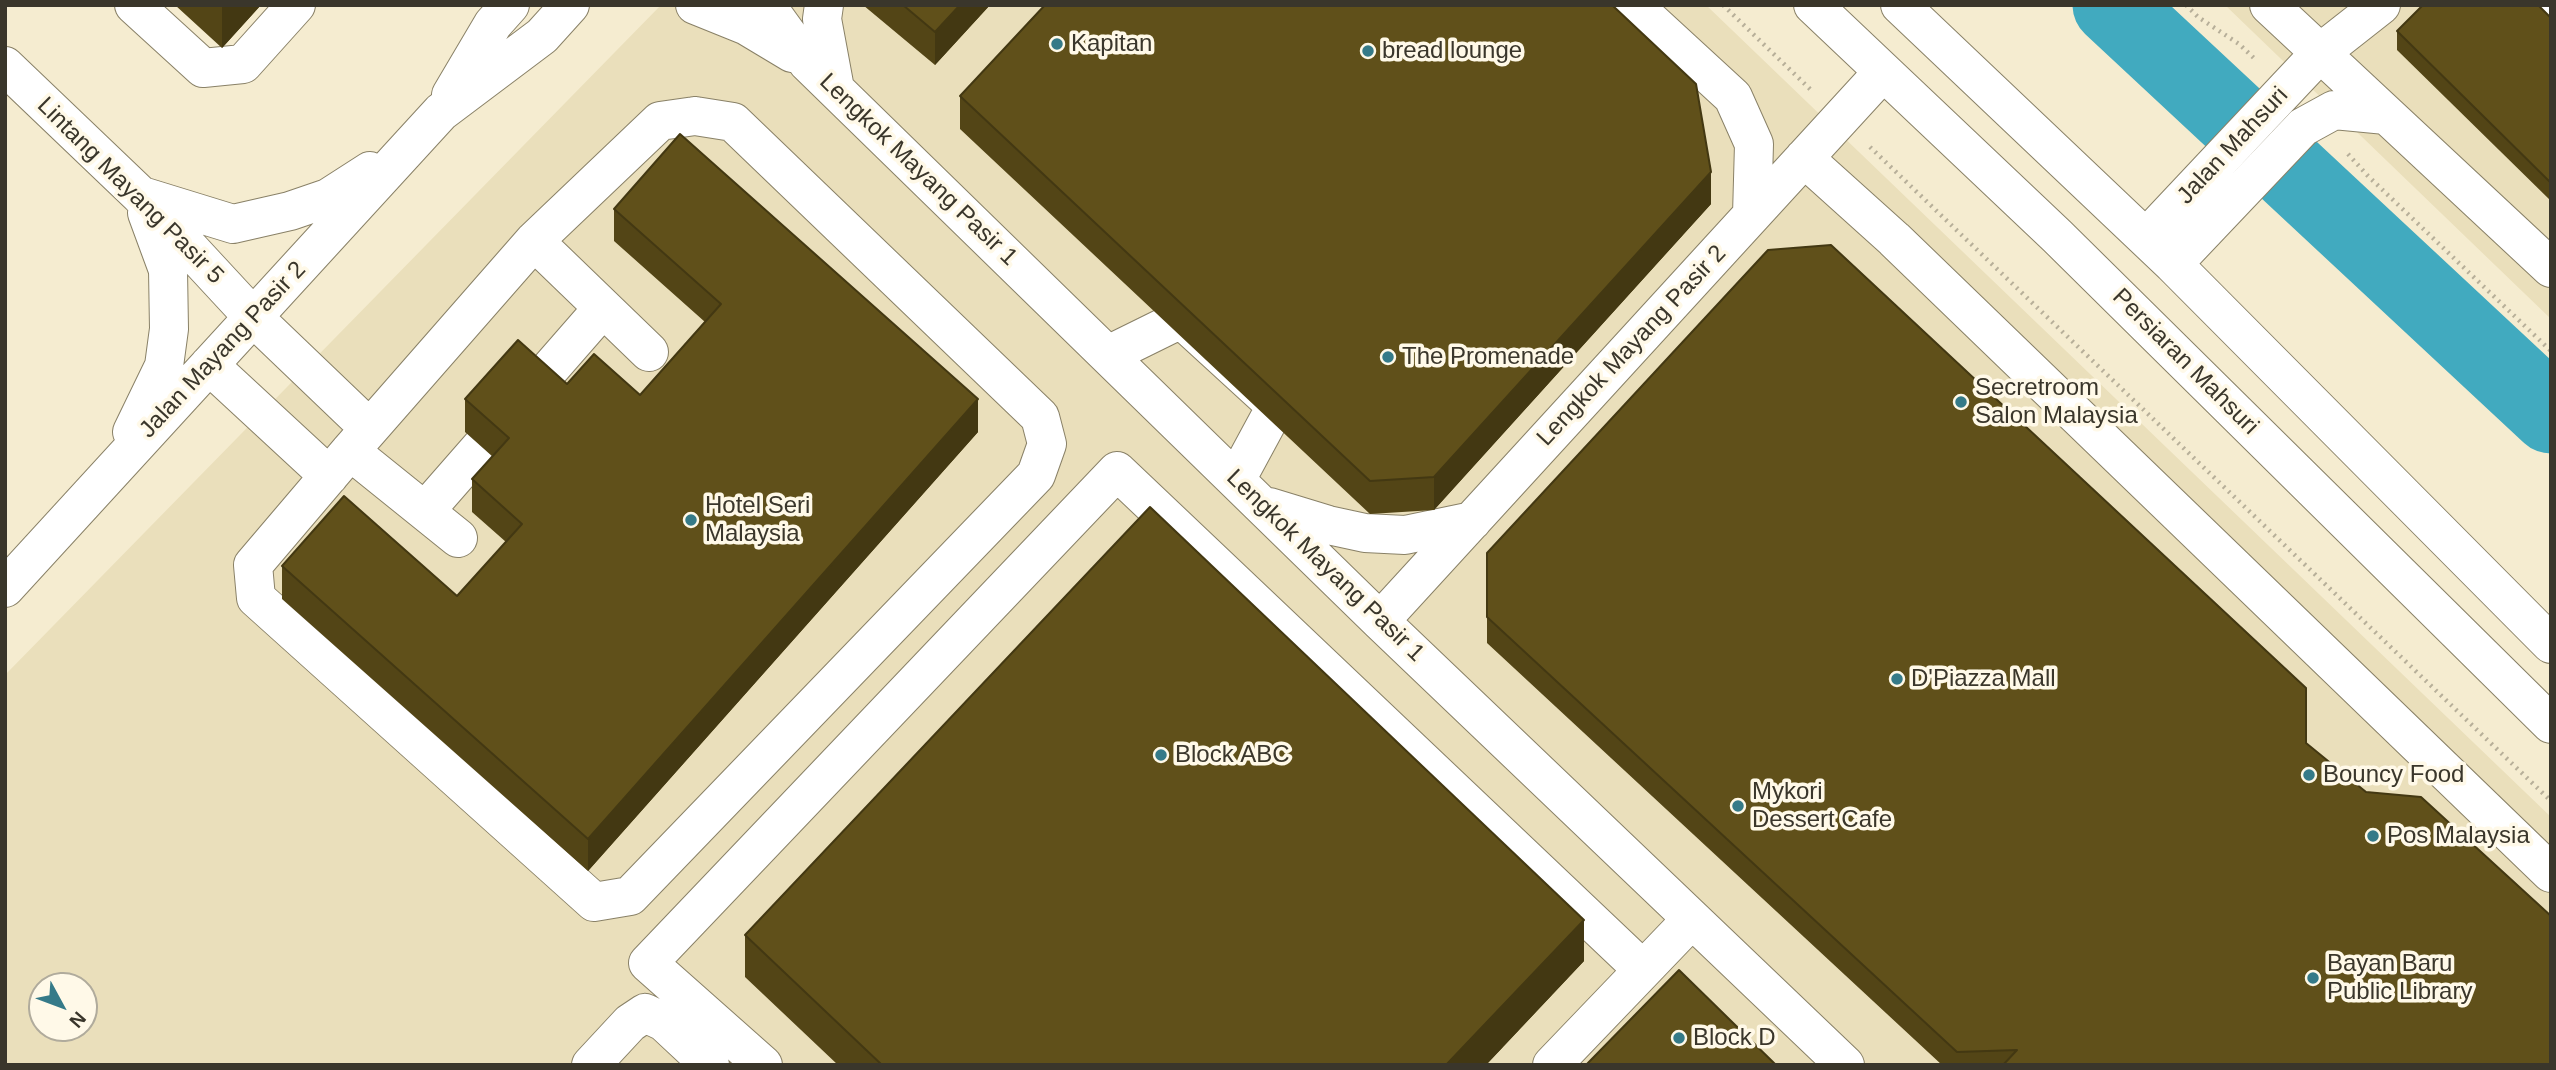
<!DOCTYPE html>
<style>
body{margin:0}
#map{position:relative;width:2556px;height:1070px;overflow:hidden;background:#f5ecd0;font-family:Helvetica,sans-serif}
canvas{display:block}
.frame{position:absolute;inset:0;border:7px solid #3a362b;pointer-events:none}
.north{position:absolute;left:28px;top:972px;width:70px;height:70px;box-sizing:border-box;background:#fff9e8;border:2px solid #b0ab9c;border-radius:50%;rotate:131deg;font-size:19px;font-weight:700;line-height:28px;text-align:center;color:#3a362b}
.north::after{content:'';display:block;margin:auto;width:24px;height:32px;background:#357a88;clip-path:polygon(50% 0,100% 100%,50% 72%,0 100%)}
</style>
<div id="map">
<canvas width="2556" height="1070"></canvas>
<div class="frame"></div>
<div class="north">N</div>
</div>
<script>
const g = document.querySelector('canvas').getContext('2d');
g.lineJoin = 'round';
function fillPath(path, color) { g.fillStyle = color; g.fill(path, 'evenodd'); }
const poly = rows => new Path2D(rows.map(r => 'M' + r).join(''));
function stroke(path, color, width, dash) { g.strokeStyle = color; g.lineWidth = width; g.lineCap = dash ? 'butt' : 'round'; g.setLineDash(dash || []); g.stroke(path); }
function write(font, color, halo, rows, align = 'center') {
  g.font = font + ' Helvetica,sans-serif'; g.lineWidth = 7; g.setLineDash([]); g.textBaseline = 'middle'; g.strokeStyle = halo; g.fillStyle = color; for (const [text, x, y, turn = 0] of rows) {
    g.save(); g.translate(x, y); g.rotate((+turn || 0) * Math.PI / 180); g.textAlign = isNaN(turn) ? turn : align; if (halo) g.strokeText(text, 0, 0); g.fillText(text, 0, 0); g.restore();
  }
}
fillPath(poly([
 [661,5,1706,5,2551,817,2551,1065,5,1065,5,675],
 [42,986,84,986,84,1028,42,1028],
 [2225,5,2551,5,2551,319,2334,110]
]), '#eadfbb');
stroke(poly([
 [2112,5,2551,414]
]), '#41aabf', 79);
const minor = poly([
 [134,5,203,68,243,64,296,5],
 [695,5,747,26,792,53],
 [766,5,808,63,1380,621,1845,1065],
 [824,5,822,19,835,89],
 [1633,5,1733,97,1754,144,1752,215],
 [1813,5,2057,236,2551,724],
 [1900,5,2173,264,2551,644],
 [2269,5,2551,268],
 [2550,5,2551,6],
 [5,66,140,195,253,317,369,428],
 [451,95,493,24,510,5],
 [695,116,733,122,1040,417,1047,444,1036,475,630,896,594,902,256,598,253,565,350,451,534,241,660,121,695,116],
 [1804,158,1894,239,2551,873],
 [142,196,233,224,290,211,328,198,370,171],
 [2146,238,2320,53,2381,5],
 [534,241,649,352],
 [2173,264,2303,127,2334,110,2386,115],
 [1108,355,1181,319,1276,406,1236,480],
 [209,365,329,476],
 [534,387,603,308],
 [132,432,164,366,169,329,168,270,147,213],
 [350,451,458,538],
 [1269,507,1328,525,1365,533,1405,535,1472,521],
 [425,511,481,447],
 [5,588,441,112,542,36,570,5],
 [1380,621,1883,72],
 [591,1065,630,1023,645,1013,664,1022,710,1065],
 [763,1065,648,963,1117,471,1643,970],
 [1552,1065,1692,919]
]);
stroke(minor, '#898167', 40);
stroke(poly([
 [1723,5,1811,90],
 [2186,5,2198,17,2239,44,2256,60],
 [1870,147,2551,801],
 [2348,154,2367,175,2551,351]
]), '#b7af99', 4.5, [2, 5]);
stroke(minor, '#fff', 38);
fillPath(poly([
 [175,5,261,5,222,48],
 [863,5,990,5,935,65],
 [2551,18,2551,201,2397,50,2397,31],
 [960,96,1711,204,1434,510,1370,514,960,129],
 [614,209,978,432,588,871,282,599,282,566,457,596,506,542,472,512,472,479,493,457,465,432,465,399,567,384,640,395,705,322,614,241],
 [1487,553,2306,743,2366,792,2551,1065,1942,1065,1487,643],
 [745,935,1584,961,1486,1065,838,1065,745,977]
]), '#534516');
fillPath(poly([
 [223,5,261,5,222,48,222,6],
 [960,5,990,5,935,65,935,32],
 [1711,172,1711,204,1434,510,1434,477],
 [978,399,978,432,588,871,588,839],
 [1584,920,1584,961,1486,1065,1446,1065]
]), '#433812');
const building = poly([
 [903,5,960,5,935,32,903,5],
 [1045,5,1612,5,1696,84,1711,172,1434,477,1370,481,960,96,1045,5],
 [2423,5,2538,5,2551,18,2551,183,2397,31,2423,5],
 [680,134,978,399,588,839,282,566,344,496,457,596,522,524,472,479,509,438,465,399,518,340,567,384,594,354,640,395,721,304,614,209,680,134],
 [1831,245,2306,688,2306,743,2366,792,2421,797,2551,916,2551,1065,2003,1065,2017,1050,1957,1052,1487,617,1487,553,1768,250,1831,245],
 [1150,507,1584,920,1446,1065,882,1065,745,935,1150,507],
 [1679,970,1776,1065,1586,1065,1679,970]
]);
fillPath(building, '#60501a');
stroke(building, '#433812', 2);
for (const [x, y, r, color] of [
 [1057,44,7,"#357a88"],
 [1368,51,7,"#357a88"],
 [1388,357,7,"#357a88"],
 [1961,402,7,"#357a88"],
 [691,520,7,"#357a88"],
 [1897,679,7,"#357a88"],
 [1161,755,7,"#357a88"],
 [2309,775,7,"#357a88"],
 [1738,806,7,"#357a88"],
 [2373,836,7,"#357a88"],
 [2313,978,7,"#357a88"],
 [1679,1038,7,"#357a88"]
]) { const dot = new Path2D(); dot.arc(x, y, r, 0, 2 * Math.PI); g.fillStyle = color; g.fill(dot); stroke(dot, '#fff9e8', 2.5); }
write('24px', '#3a362b', '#fff9e8', [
 ["Kapitan",1071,44],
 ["bread lounge",1382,51],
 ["The Promenade",1402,357],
 ["Secretroom",1975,388],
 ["Salon Malaysia",1975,416],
 ["Hotel Seri",705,506],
 ["Malaysia",705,534],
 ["D'Piazza Mall",1911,679],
 ["Block ABC",1175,755],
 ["Bouncy Food",2323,775],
 ["Mykori",1752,792],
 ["Dessert Cafe",1752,820],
 ["Pos Malaysia",2387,836],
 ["Bayan Baru",2327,964],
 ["Public Library",2327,992],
 ["Block D",1693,1038]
], 'left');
write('24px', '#3a362b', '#fff9e8', [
 ["Jalan Mahsuri",2233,146,-47],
 ["Lengkok Mayang Pasir 1",918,170,44],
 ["Lintang Mayang Pasir 5",130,191,45],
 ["Lengkok Mayang Pasir 2",1632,346,-47],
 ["Jalan Mayang Pasir 2",223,350,-47],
 ["Persiaran Mahsuri",2185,362,45],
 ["Lengkok Mayang Pasir 1",1325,566,44]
]);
</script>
